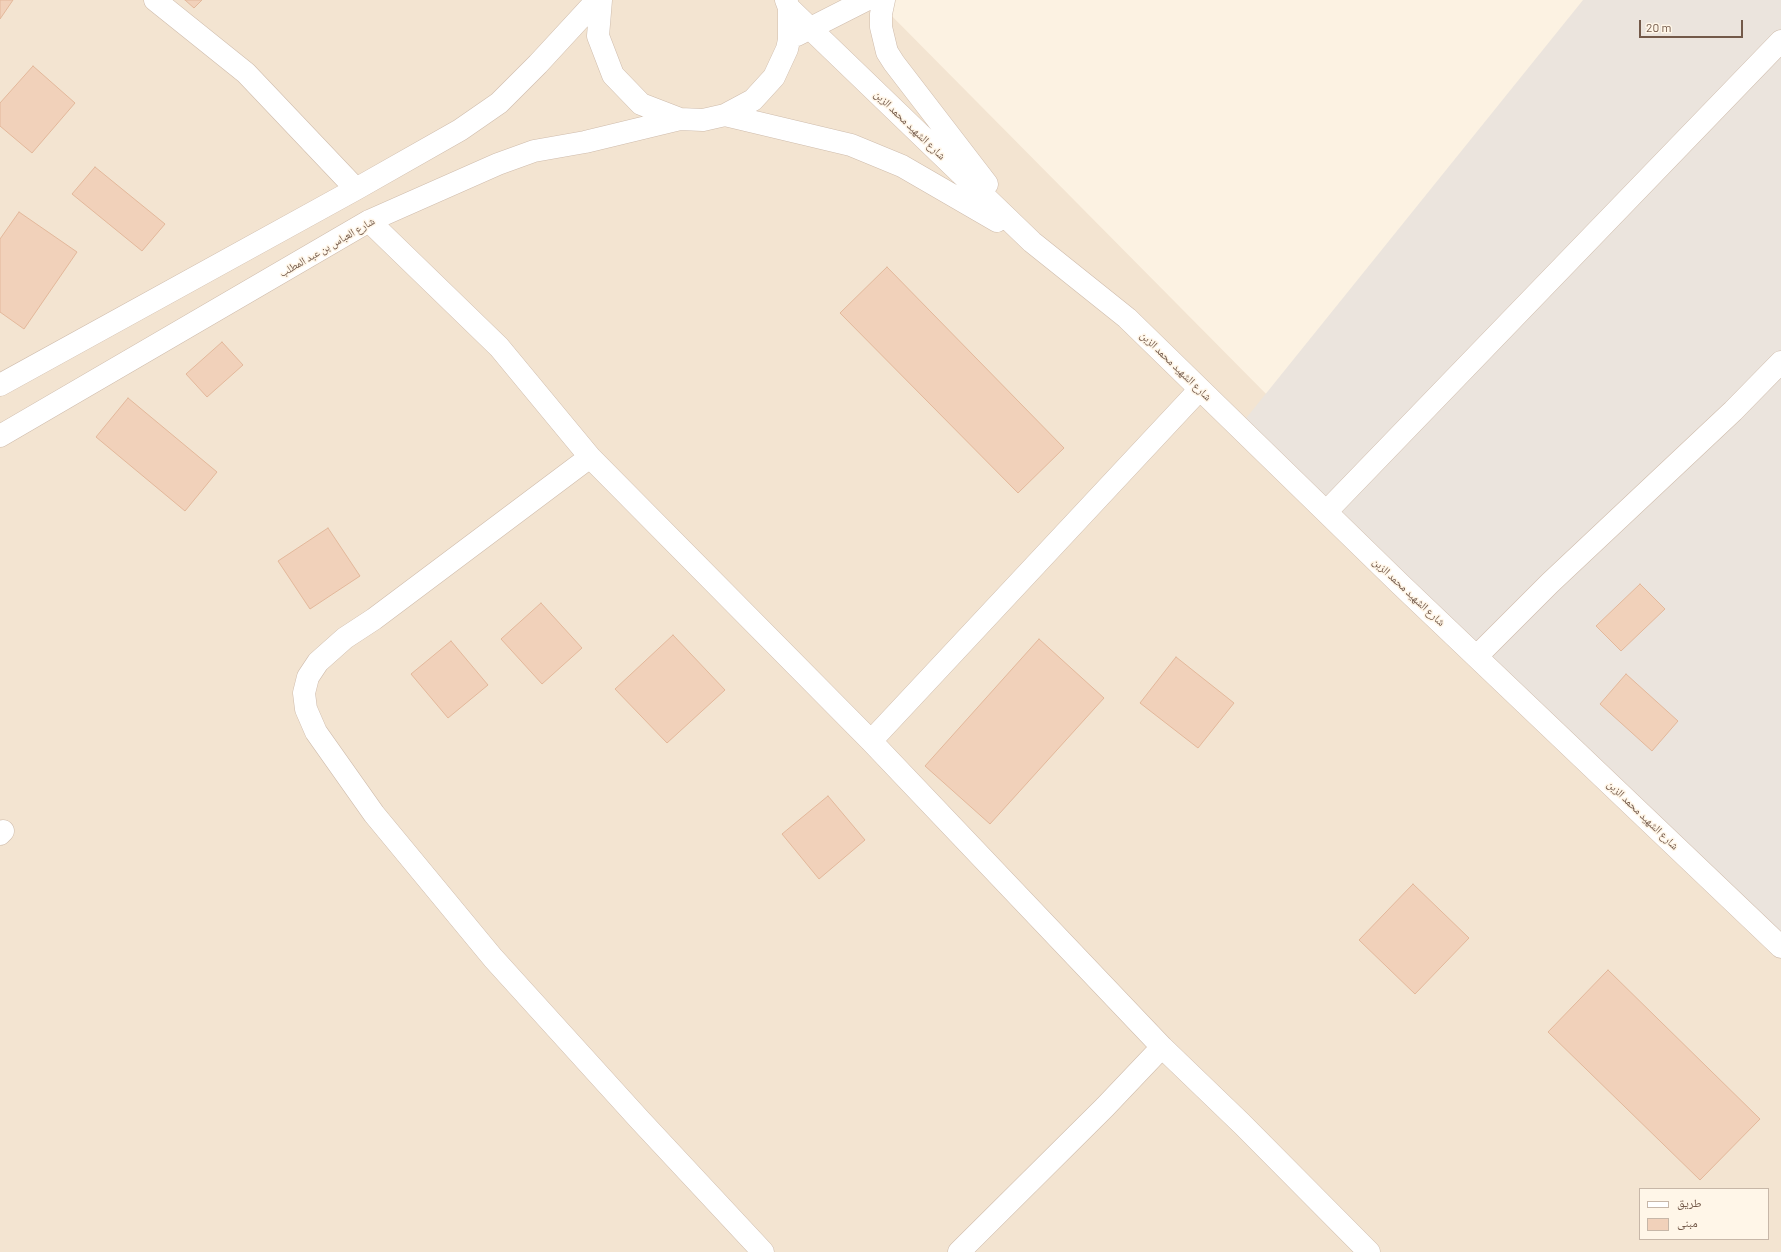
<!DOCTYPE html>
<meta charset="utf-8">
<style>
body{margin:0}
#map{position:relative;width:1781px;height:1252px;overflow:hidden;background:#fcf2e2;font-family:Barlow,"Noto Naskh Arabic",sans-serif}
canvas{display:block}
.legend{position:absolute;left:1639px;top:1188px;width:130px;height:52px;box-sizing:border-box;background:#fff6e8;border:1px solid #c7b7a8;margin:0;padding:5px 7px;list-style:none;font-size:12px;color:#735949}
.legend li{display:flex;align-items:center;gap:8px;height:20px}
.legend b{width:20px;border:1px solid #c7b7a8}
.scale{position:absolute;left:1639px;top:20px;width:104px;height:18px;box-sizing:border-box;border:2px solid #735949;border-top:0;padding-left:5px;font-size:12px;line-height:14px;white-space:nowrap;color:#735949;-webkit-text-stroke:3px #fff6e8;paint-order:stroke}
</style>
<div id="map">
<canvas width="1781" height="1252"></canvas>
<ul class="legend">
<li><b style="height:5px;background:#fff"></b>طريق</li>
<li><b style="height:11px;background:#f1d1ba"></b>مبنى</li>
</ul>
<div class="scale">20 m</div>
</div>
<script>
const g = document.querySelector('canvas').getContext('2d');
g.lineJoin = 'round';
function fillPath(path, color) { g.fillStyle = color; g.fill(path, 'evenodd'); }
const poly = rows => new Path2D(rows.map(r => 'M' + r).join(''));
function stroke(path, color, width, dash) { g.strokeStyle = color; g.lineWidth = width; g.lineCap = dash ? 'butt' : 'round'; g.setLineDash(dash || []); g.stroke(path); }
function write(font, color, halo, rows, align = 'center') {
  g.font = font + ' Barlow,"Noto Naskh Arabic",sans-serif'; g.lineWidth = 3; g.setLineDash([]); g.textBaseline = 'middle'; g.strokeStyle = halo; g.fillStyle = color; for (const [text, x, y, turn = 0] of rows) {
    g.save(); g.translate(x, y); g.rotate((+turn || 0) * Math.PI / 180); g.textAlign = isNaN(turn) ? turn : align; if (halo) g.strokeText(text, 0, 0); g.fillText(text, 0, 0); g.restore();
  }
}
fillPath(poly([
 [0,0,876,0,1781,914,1781,1252,0,1252],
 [1640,1189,1768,1189,1768,1239,1640,1239]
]), '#f3e4d1');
fillPath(poly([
 [1583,0,1781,0,1781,946,1239,427]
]), '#ebe4dd');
const building = poly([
 [0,0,13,0,0,19,0,0],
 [185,0,202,0,194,8,185,0],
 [33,66,75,103,32,153,0,126,0,103,33,66],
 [95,167,165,224,142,251,72,194,95,167],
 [19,212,77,252,24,329,0,312,0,239,19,212],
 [887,267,1064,448,1018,493,840,313,887,267],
 [222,342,243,365,207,397,186,374,222,342],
 [128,398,217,472,185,511,96,437,128,398],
 [328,528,360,576,310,609,278,561,328,528],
 [1640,584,1665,609,1621,651,1596,626,1640,584],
 [541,603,582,648,542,684,501,639,541,603],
 [673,635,725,690,667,743,615,689,673,635],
 [1039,639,1104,698,990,824,925,766,1039,639],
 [451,641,488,685,448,718,411,674,451,641],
 [1176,657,1234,703,1198,748,1140,703,1176,657],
 [1626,674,1678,721,1652,751,1600,704,1626,674],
 [828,796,865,840,819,879,782,834,828,796],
 [1413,884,1469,938,1415,994,1359,940,1413,884],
 [1608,970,1760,1119,1700,1180,1548,1032,1608,970]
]);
fillPath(building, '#f1d1ba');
stroke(building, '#e3b89b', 1);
const minor = poly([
 [155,0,246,73,356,189],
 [601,0,598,36,613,75,641,104,680,119,703,120,725,115,753,100,774,77,787,49,789,40,789,8,786,0],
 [884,0,881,14,881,27,887,52,894,63,987,184],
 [789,8,1032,242,1127,318,1399,583,1781,947],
 [797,35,866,0],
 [725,115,851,145,902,166,997,221],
 [369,221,499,347,590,457,871,741,1162,1047,1105,1107,959,1252],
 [0,385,356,189,460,130,499,103,538,64,597,0],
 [0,436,369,221,498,164,534,151,585,142,680,119],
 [590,457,374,619,345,638,318,662,308,677,304,693,306,709,316,732,374,814,493,958,639,1119,763,1252],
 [1326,512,1781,41],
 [1477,656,1550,583,1733,411,1781,362],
 [871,741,1200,389],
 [0,834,3,831],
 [1162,1047,1242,1124,1369,1252]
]);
stroke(minor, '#cfbcac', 23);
stroke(minor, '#fff', 22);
write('11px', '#735949', '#fff6e8', [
 ["شارع الشهيد محمد الزبن",910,125,44],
 ["شارع العباس بن عبد المطلب",327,247,-30],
 ["شارع الشهيد محمد الزبن",1176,366,44],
 ["شارع الشهيد محمد الزبن",1409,592,43],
 ["شارع الشهيد محمد الزبن",1643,815,44]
]);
</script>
